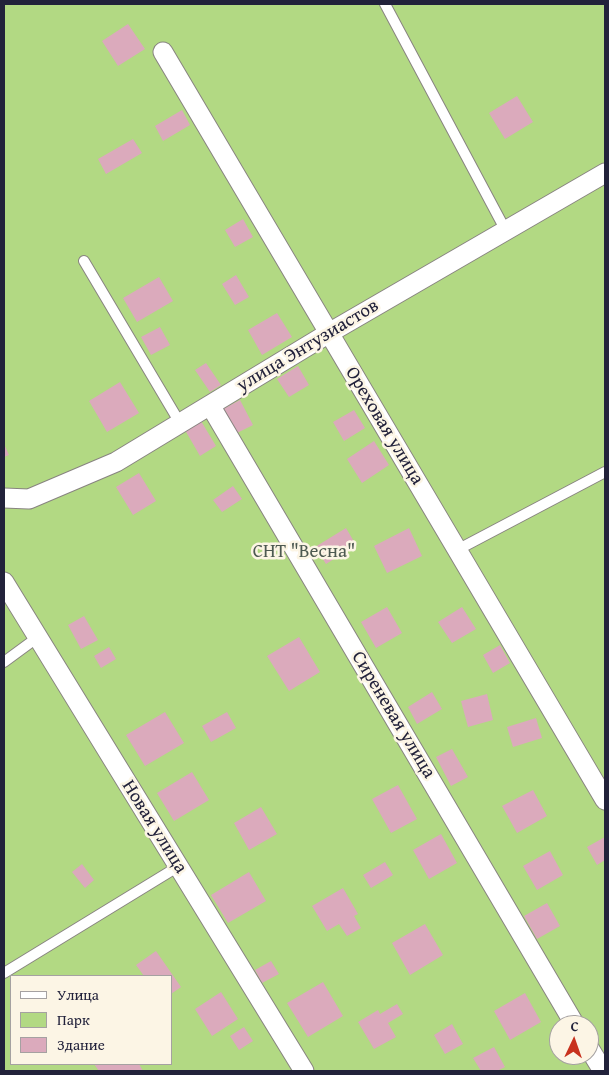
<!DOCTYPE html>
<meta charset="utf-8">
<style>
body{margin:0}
#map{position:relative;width:609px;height:1075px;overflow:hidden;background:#ede5c6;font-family:"Gentium Book Plus",serif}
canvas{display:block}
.frame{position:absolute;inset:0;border:5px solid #22223b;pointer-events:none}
.legend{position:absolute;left:10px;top:975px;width:162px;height:90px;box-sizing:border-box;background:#fcf5e5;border:1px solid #a5a1a1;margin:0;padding:6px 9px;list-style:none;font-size:15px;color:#22223b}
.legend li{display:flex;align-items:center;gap:10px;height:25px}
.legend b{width:25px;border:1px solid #a5a1a1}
.north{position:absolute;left:549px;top:1015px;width:50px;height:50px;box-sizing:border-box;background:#fcf5e5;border:1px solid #a5a1a1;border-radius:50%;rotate:3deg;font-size:14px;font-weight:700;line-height:20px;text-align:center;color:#22223b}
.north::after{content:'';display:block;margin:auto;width:18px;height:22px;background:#c8321e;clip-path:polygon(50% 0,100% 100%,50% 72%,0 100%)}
</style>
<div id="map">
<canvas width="609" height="1075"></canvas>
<div class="frame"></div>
<ul class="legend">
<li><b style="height:6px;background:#fff"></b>Улица</li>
<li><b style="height:14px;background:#b2d983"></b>Парк</li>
<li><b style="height:14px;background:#dbaabc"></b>Здание</li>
</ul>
<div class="north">С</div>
</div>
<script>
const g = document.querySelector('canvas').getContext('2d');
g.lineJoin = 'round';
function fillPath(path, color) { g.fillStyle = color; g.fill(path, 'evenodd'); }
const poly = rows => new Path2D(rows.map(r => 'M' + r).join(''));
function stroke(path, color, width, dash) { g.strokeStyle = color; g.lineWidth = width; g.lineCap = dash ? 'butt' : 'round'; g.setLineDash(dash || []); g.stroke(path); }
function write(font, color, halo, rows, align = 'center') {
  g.font = font + ' "Gentium Book Plus",serif'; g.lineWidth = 5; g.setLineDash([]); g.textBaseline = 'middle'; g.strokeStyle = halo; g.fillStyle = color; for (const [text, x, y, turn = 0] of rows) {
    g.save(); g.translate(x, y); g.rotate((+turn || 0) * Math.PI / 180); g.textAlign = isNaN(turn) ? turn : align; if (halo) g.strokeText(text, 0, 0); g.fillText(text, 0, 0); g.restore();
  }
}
fillPath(poly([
 [4,4,605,4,605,1071,4,1071],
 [11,976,171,976,171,1064,11,1064],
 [559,1025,589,1025,589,1055,559,1055]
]), '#b2d983');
fillPath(poly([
 [128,24,145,49,118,66,102,41],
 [517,96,533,122,505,139,489,113],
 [182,110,190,125,163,141,155,126],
 [133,139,142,153,106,174,98,159],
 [243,219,253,237,235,247,225,230],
 [236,275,249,297,235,305,222,284],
 [159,277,173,301,137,322,123,298],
 [277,313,292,337,262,355,248,330],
 [160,327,170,345,151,355,141,337],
 [206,363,221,385,210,392,195,370],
 [298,366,309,385,289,397,277,379],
 [120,382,139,413,107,432,89,401],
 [240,400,253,425,235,434,223,409],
 [354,410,365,428,344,441,333,422],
 [201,421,216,446,200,456,185,430],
 [374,441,389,465,362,483,347,459],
 [4,444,9,455,4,457],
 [139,473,156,501,133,515,116,487],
 [233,486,242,499,222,512,213,500],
 [346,528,356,545,326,564,315,547],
 [409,528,422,556,387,573,374,546],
 [387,607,402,633,376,648,361,622],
 [462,607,476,629,452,643,438,622],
 [84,616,98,640,81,649,68,625],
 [299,637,320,672,289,691,267,656],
 [500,645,510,663,493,673,483,655],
 [109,647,116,659,101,668,94,656],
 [432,692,442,709,417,724,408,707],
 [487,694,493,720,468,727,461,701],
 [165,712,184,743,145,766,126,735],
 [227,712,236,728,211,742,202,726],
 [536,718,542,738,513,747,507,727],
 [452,749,468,777,451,786,436,757],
 [192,772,209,800,174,821,157,793],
 [398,785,417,819,391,833,372,799],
 [533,790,547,816,517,833,502,806],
 [261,807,277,834,249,850,234,823],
 [441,834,457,863,429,879,413,850],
 [605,837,605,860,597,865,587,847],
 [550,851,563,875,537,890,523,866],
 [385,862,393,875,371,888,363,875],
 [82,864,94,880,85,888,72,872],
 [249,872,266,901,228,923,211,895],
 [343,888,358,914,354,916,361,928,347,936,339,924,327,931,312,906],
 [547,903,560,926,537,939,524,916],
 [425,924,443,955,410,975,392,943],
 [156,951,181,987,171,994,171,976,144,976,136,965],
 [271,961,279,974,262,983,255,970],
 [323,982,343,1016,308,1037,287,1003],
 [221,992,238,1019,212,1036,195,1009],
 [525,993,541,1022,510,1040,494,1011],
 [397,1004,403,1014,388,1023,396,1037,374,1049,358,1022,378,1010,380,1014],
 [452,1024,463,1044,445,1054,434,1035],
 [244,1027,253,1041,239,1050,230,1036],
 [494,1047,505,1067,497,1071,481,1071,473,1058],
 [94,1064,139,1064,143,1071,99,1071]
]), '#dbaabc');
const service = poly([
 [385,4,506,231],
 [84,261,180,423],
 [457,550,605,472],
 [4,662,38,637],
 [4,973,179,866]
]);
const minor = poly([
 [163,52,605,800],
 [210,405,575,1025],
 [4,498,29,499,116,462,329,333,605,173],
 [4,582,304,1071],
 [589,1048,603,1071]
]);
stroke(service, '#888480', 12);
stroke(minor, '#888480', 21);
stroke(service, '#fff', 10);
stroke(minor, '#fff', 19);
write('19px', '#22223b', '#fcf5e5', [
 ["улица Энтузиастов",308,346,-31],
 ["Ореховая улица",384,426,59],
 ["Сиреневая улица",393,715,59],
 ["Новая улица",154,827,58]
]);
write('19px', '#4d5951', '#fcf5e5', [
 ["СНТ \"Весна\"",304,552]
]);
</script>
